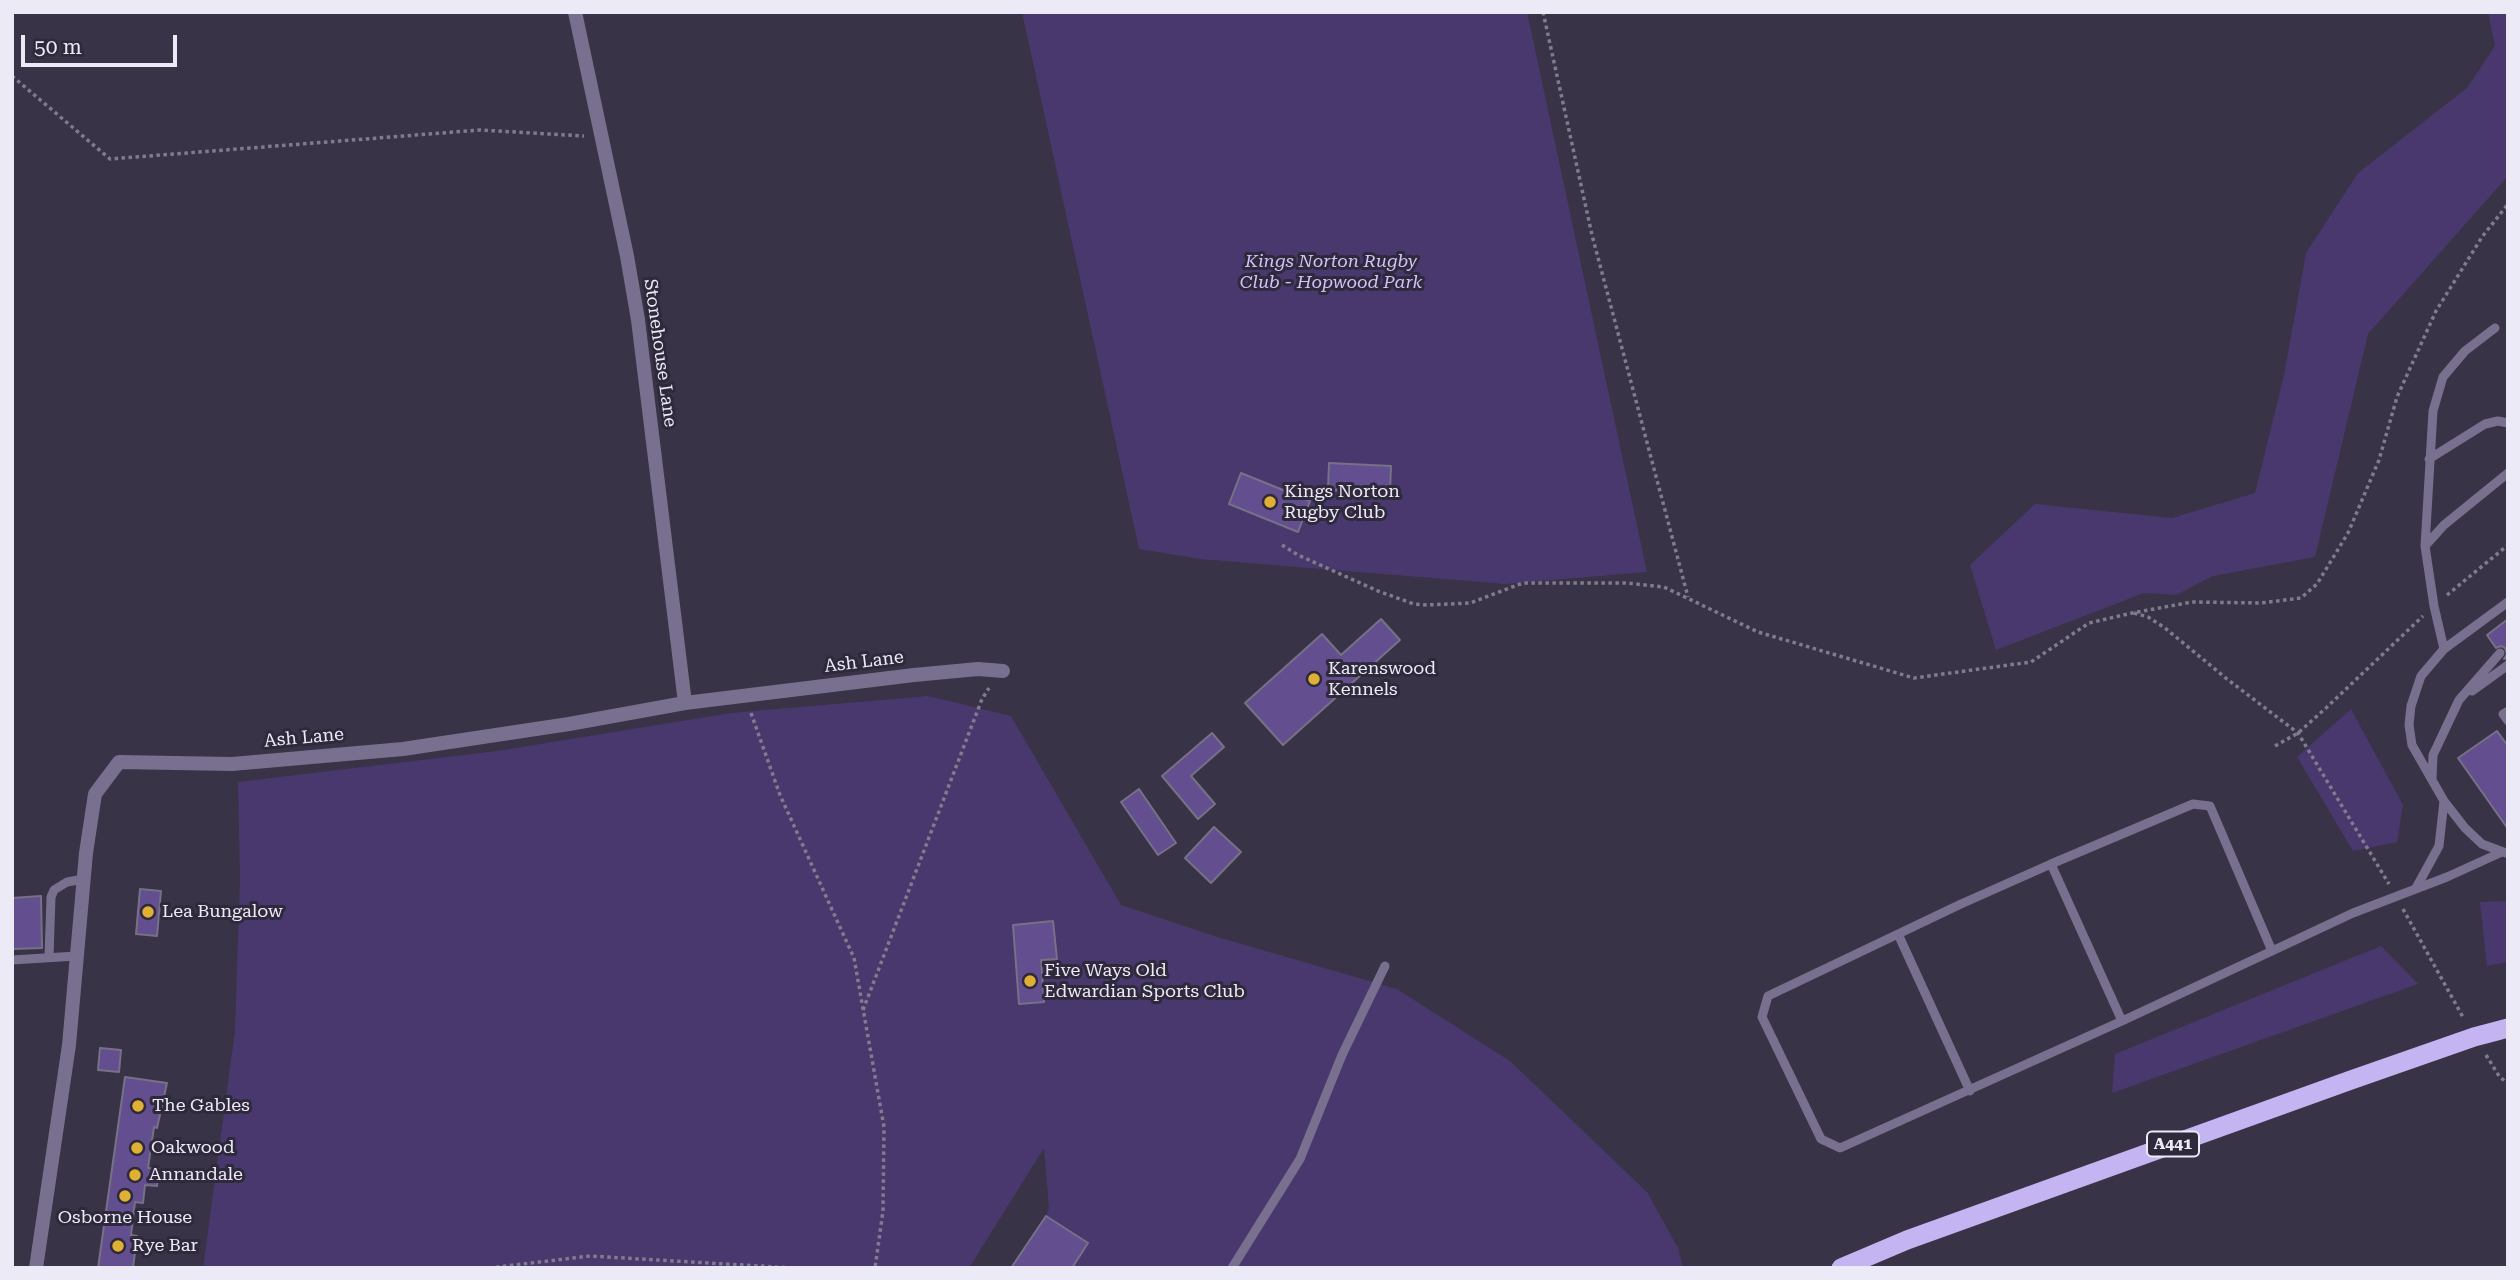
<!DOCTYPE html>
<style>
body{margin:0}
#map{position:relative;width:2520px;height:1280px;overflow:hidden;background:#383346;font-family:"Roboto Serif",serif}
canvas{display:block}
.frame{position:absolute;inset:0;border:14px solid #edeaf7;pointer-events:none}
.scale{position:absolute;left:21px;top:35px;width:156px;height:32px;box-sizing:border-box;border:4px solid #edeaf7;border-top:0;padding-left:9px;font-size:21px;line-height:24px;white-space:nowrap;color:#edeaf7;-webkit-text-stroke:5px #2e293b;paint-order:stroke}
</style>
<div id="map">
<canvas width="2520" height="1280"></canvas>
<div class="frame"></div>
<div class="scale">50 m</div>
</div>
<script>
const g = document.querySelector('canvas').getContext('2d');
g.lineJoin = 'round';
function fillPath(path, color) { g.fillStyle = color; g.fill(path, 'evenodd'); }
const poly = rows => new Path2D(rows.map(r => 'M' + r).join(''));
function stroke(path, color, width, dash) { g.strokeStyle = color; g.lineWidth = width; g.lineCap = dash ? 'butt' : 'round'; g.setLineDash(dash || []); g.stroke(path); }
function write(font, color, halo, rows, align = 'center') {
  g.font = font + ' "Roboto Serif",serif'; g.lineWidth = 6; g.setLineDash([]); g.textBaseline = 'middle'; g.strokeStyle = halo; g.fillStyle = color; for (const [text, x, y, turn = 0] of rows) {
    g.save(); g.translate(x, y); g.rotate((+turn || 0) * Math.PI / 180); g.textAlign = isNaN(turn) ? turn : align; if (halo) g.strokeText(text, 0, 0); g.fillText(text, 0, 0); g.restore();
  }
}
fillPath(poly([
 [1022,12,1527,12,1647,572,1505,584,1200,559,1139,549],
 [2488,12,2508,12,2508,176,2368,334,2315,557,2213,576,2176,595,2144,593,1996,650,1970,565,2035,504,2172,518,2255,493,2284,375,2306,253,2358,173,2467,88,2495,46],
 [928,696,1011,716,1121,905,1214,936,1397,989,1510,1061,1647,1192,1678,1248,1683,1268,1072,1268,1087,1244,1046,1216,1049,1208,1044,1148,969,1268,203,1268,235,1031,240,878,238,782,497,751,731,713],
 [2351,709,2403,805,2397,842,2353,851,2297,757],
 [2508,901,2508,962,2487,966,2480,902],
 [2381,946,2418,984,2112,1093,2115,1054]
]), '#49386d');
const building = poly([
 [1329,463,1391,466,1390,493,1328,490,1329,463],
 [1241,473,1310,501,1298,532,1229,504,1241,473],
 [1381,619,1400,640,1283,745,1245,703,1322,634,1341,655,1381,619],
 [2508,619,2508,658,2504,659,2507,654,2505,648,2501,646,2496,648,2487,635,2508,619],
 [2497,731,2508,746,2508,829,2458,758,2497,731],
 [1212,733,1224,747,1191,776,1215,804,1198,819,1162,776,1212,733],
 [1139,789,1176,843,1158,855,1121,802,1139,789],
 [1214,827,1241,852,1211,883,1185,858,1214,827],
 [140,889,161,891,157,936,136,934,140,889],
 [41,896,42,948,12,949,12,898,41,896],
 [1053,921,1057,959,1041,960,1044,1002,1019,1004,1013,925,1053,921],
 [100,1048,121,1050,119,1072,98,1070,100,1048],
 [125,1077,167,1083,157,1128,154,1127,148,1168,159,1169,157,1186,145,1185,143,1203,135,1202,131,1235,137,1236,133,1268,98,1268,125,1077],
 [1046,1216,1088,1243,1072,1268,1011,1268,1046,1216]
]);
fillPath(building, '#634e8f');
stroke(building, '#767186', 2);
stroke(poly([
 [1543,12,1592,235,1688,597],
 [12,76,110,159,480,130,584,136],
 [1282,545,1298,555,1378,591,1414,604,1427,605,1470,603,1523,583,1627,583,1664,587,1758,632,1914,678,2031,662,2089,623,2132,613,2192,602,2261,603,2301,598,2317,584,2348,533,2379,460,2397,397,2436,311,2482,237,2508,204],
 [2447,595,2508,545],
 [2134,613,2148,617,2165,628,2227,679,2298,733,2389,884],
 [751,713,780,795,854,958,884,1127,883,1211,875,1268],
 [2275,746,2298,733,2326,708,2423,616],
 [2403,909,2464,1019],
 [863,1010,982,699,989,688],
 [2486,1055,2499,1076,2508,1084],
 [489,1268,590,1256,793,1268]
]), '#807c8d', 3.5, [3.5, 3.5]);
stroke(poly([
 [2429,459,2485,424,2498,421,2508,423],
 [2425,546,2444,525,2508,473],
 [2444,649,2434,606,2425,546,2433,411,2443,377,2465,351,2495,328],
 [2472,691,2508,665],
 [2508,711,2503,714,2508,721],
 [2432,779,2433,755,2459,700,2500,653],
 [2506,853,2482,844,2465,828,2444,801,2412,745,2409,725,2411,706,2421,676,2444,649,2508,602],
 [2051,864,1961,904,1768,996,1762,1017,1821,1139,1840,1148,2122,1021],
 [2416,888,2439,846,2444,801],
 [1898,934,1970,1091],
 [2272,951,2210,806,2193,804,2051,864,2122,1021,2272,951,2353,913,2447,877,2502,852],
 [49,957,51,897,54,890,67,882,84,879],
 [12,960,77,956],
 [1232,1268,1300,1159,1342,1055,1385,966]
]), '#78708e', 9);
stroke(poly([
 [575,12,627,256,638,320,685,703],
 [36,1268,69,1045,86,853,95,794,119,762,232,764,403,749,569,724,685,703,914,675,978,669,1003,671]
]), '#78708e', 14);
stroke(poly([
 [1841,1268,1907,1240,2351,1080,2474,1037,2508,1028]
]), '#c5b4f2', 19);
for (const [x, y, r, color] of [
 [1270,502,7,"#dfb034"],
 [1314,679,7,"#dfb034"],
 [148,912,7,"#dfb034"],
 [1030,981,7,"#dfb034"],
 [138,1106,7,"#dfb034"],
 [137,1148,7,"#dfb034"],
 [135,1175,7,"#dfb034"],
 [125,1196,7,"#dfb034"],
 [118,1246,7,"#dfb034"]
]) { const dot = new Path2D(); dot.arc(x, y, r, 0, 2 * Math.PI); g.fillStyle = color; g.fill(dot); stroke(dot, '#2e293b', 2.5); }
for (const [x, y, w] of [
 [2173,1144,52]
]) { const box = new Path2D(); box.roundRect(x - w / 2, y - 12.5, w, 25, 5); g.fillStyle = '#2e293b'; g.fill(box); stroke(box, '#edeaf7', 2); }
write('bold 16px', '#edeaf7', null, [
 ["A441",2173,1144]
]);
write('italic 18px', '#d1c2fb', '#2e293b', [
 ["Kings Norton Rugby",1331,262],
 ["Club - Hopwood Park",1331,283]
]);
write('18px', '#edeaf7', '#2e293b', [
 ["Stonehouse Lane",660,353,82],
 ["Ash Lane",864,662,-7],
 ["Ash Lane",304,738,-5]
]);
write('18px', '#edeaf7', '#2e293b', [
 ["Kings Norton",1284,492],
 ["Rugby Club",1284,513],
 ["Karenswood",1328,669],
 ["Kennels",1328,690],
 ["Lea Bungalow",162,912],
 ["Five Ways Old",1044,971],
 ["Edwardian Sports Club",1044,992],
 ["The Gables",152,1106],
 ["Oakwood",151,1148],
 ["Annandale",149,1175],
 ["Osborne House",125,1218,"center"],
 ["Rye Bar",132,1246]
], 'left');
</script>
